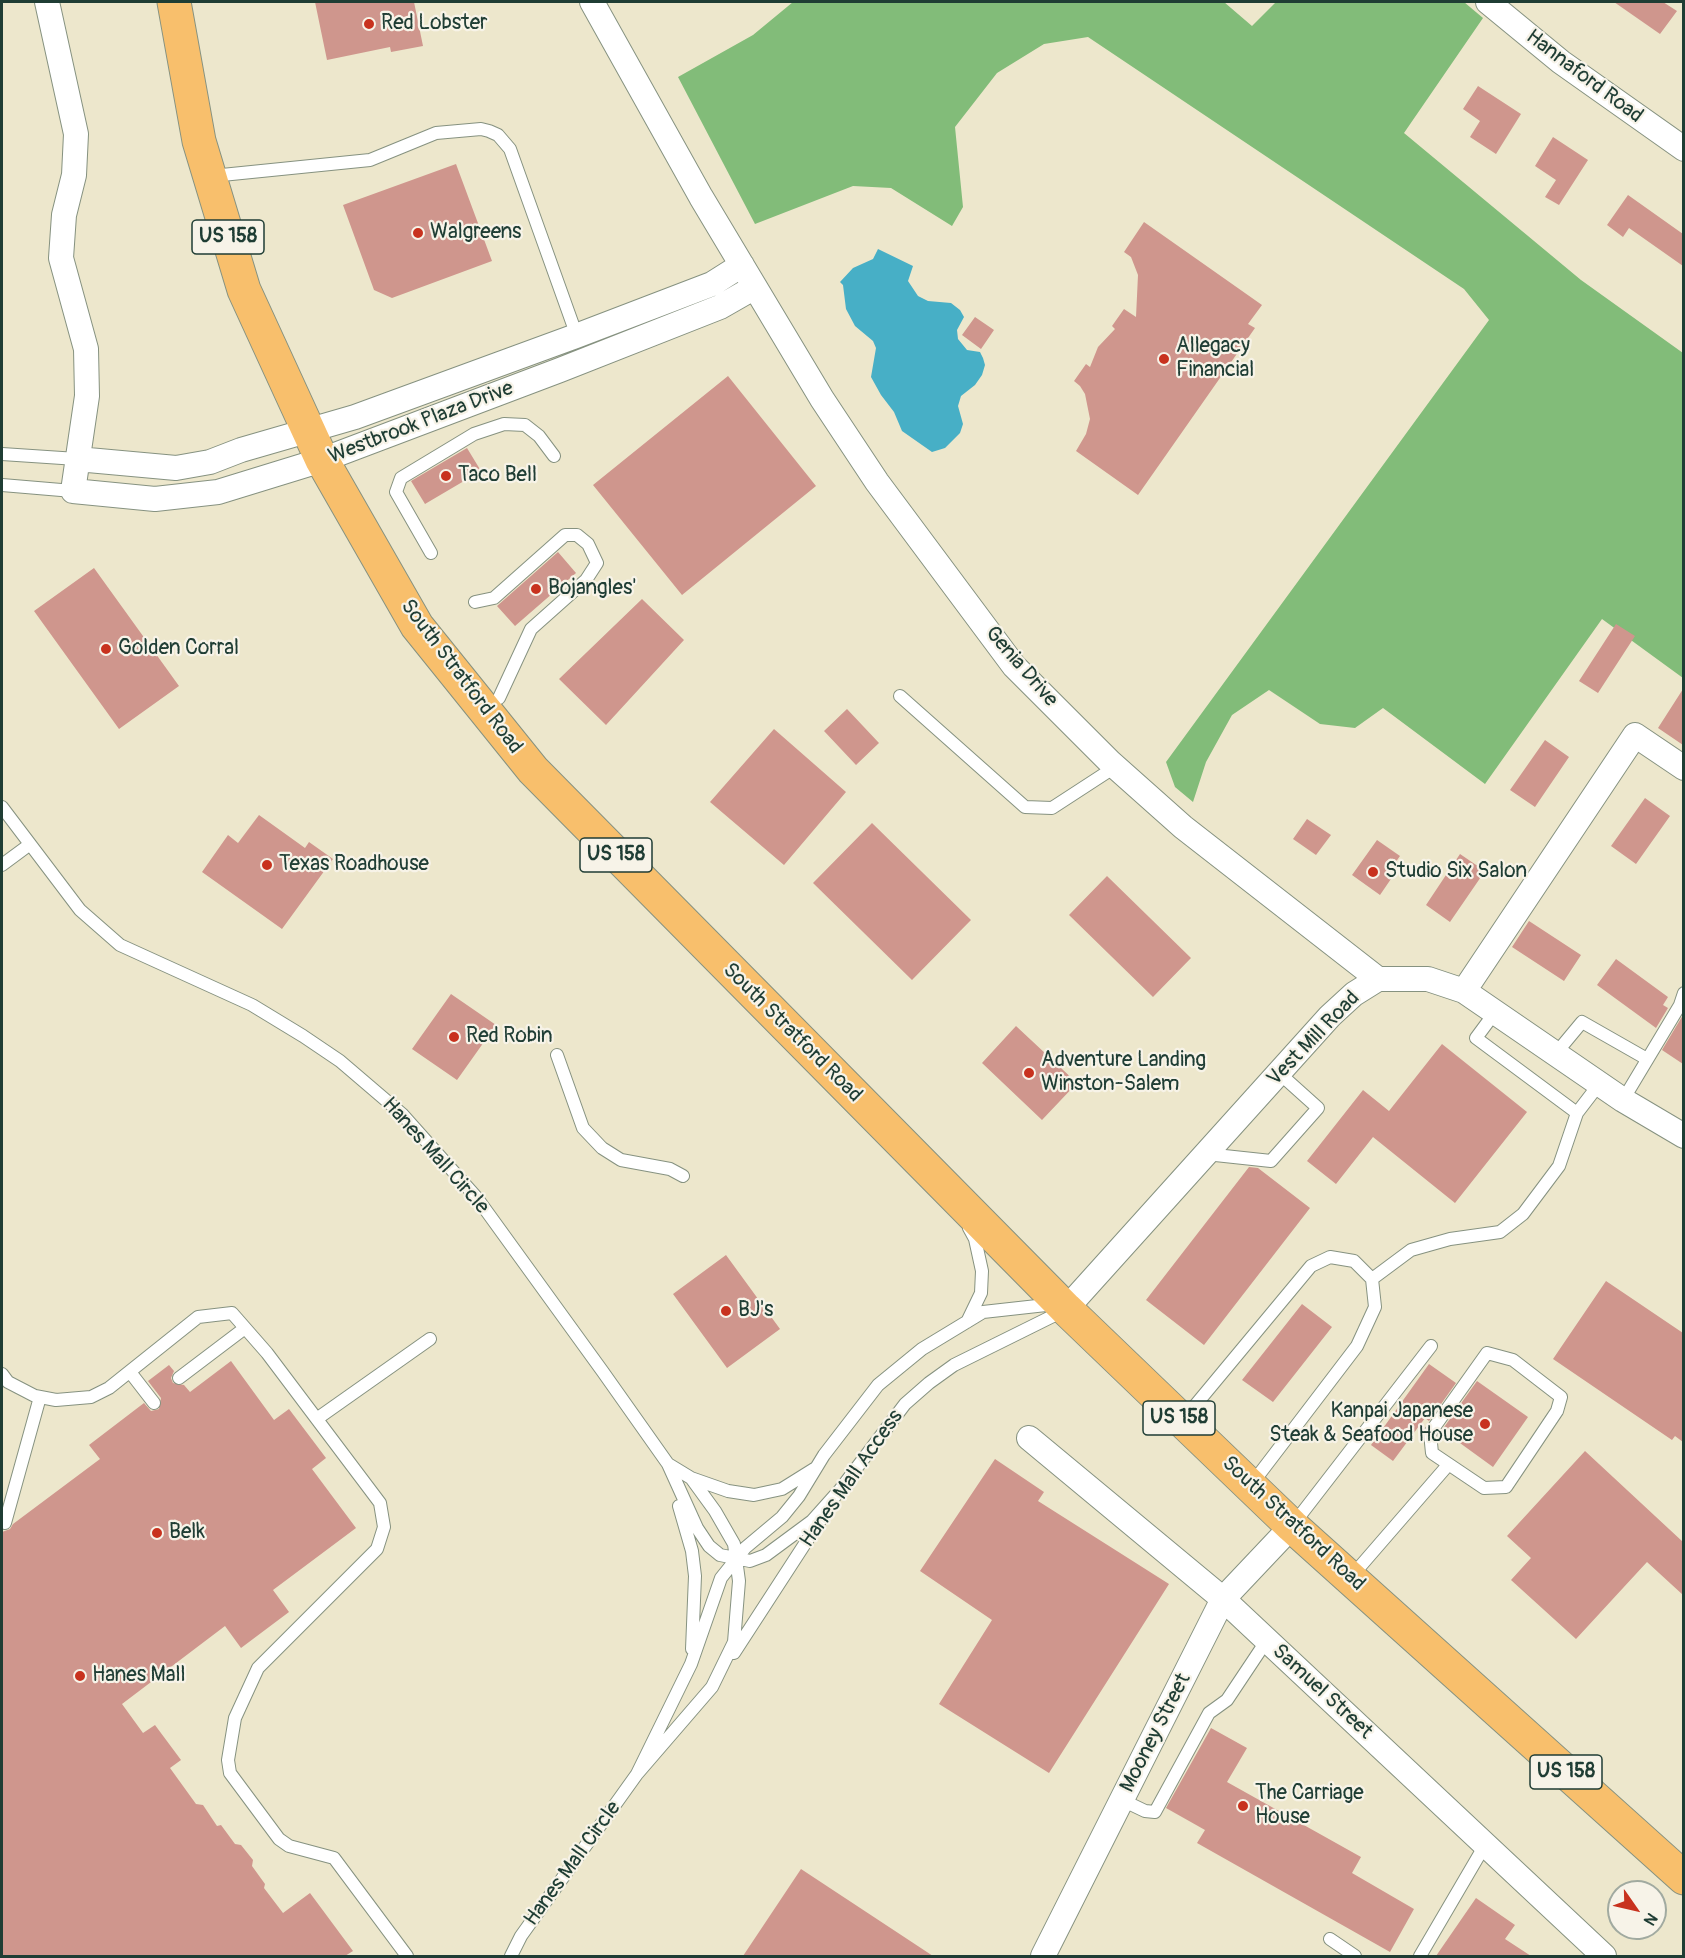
<!DOCTYPE html>
<style>
body{margin:0}
#map{position:relative;width:1685px;height:1958px;overflow:hidden;background:#ede7cc;font-family:Pangolin,sans-serif}
canvas{display:block}
.frame{position:absolute;inset:0;border:3px solid #1f3d34;pointer-events:none}
.north{position:absolute;left:1607px;top:1880px;width:60px;height:60px;box-sizing:border-box;background:#f7f3e8;border:2px solid #a1aaa0;border-radius:50%;rotate:124deg;font-size:16px;font-weight:700;line-height:24px;text-align:center;color:#1f3d34}
.north::after{content:'';display:block;margin:auto;width:21px;height:27px;background:#c8321e;clip-path:polygon(50% 0,100% 100%,50% 72%,0 100%)}
</style>
<div id="map">
<canvas width="1685" height="1958"></canvas>
<div class="frame"></div>
<div class="north">N</div>
</div>
<script>
const g = document.querySelector('canvas').getContext('2d');
g.lineJoin = 'round';
function fillPath(path, color) { g.fillStyle = color; g.fill(path, 'evenodd'); }
const poly = rows => new Path2D(rows.map(r => 'M' + r).join(''));
function stroke(path, color, width, dash) { g.strokeStyle = color; g.lineWidth = width; g.lineCap = dash ? 'butt' : 'round'; g.setLineDash(dash || []); g.stroke(path); }
function write(font, color, halo, rows, align = 'center') {
  g.font = font + ' Pangolin,sans-serif'; g.lineWidth = 4.5; g.setLineDash([]); g.textBaseline = 'middle'; g.strokeStyle = halo; g.fillStyle = color; for (const [text, x, y, turn = 0] of rows) {
    g.save(); g.translate(x, y); g.rotate((+turn || 0) * Math.PI / 180); g.textAlign = isNaN(turn) ? turn : align; if (halo) g.strokeText(text, 0, 0); g.fillText(text, 0, 0); g.restore();
  }
}
fillPath(poly([
 [793,2,1224,2,1252,26,1276,2,1464,2,1483,18,1404,133,1581,280,1683,353,1683,678,1602,619,1485,784,1383,708,1355,728,1320,724,1269,690,1232,715,1206,762,1193,802,1175,787,1166,762,1489,320,1464,289,1088,37,1044,44,997,73,955,127,963,207,952,226,891,188,853,186,755,224,678,77,753,35]
]), '#82bc79');
fillPath(poly([
 [878,249,913,266,908,281,918,296,928,301,951,303,960,310,964,317,957,330,958,339,967,350,980,352,983,358,985,365,982,375,975,385,961,396,958,406,963,424,960,433,945,448,932,452,902,431,894,412,881,395,871,377,876,348,873,341,855,326,846,309,843,285,840,282,853,268,873,259]
]), '#47afc6');
fillPath(poly([
 [315,2,414,2,423,46,391,52,390,47,327,60],
 [1614,2,1663,2,1677,11,1660,34],
 [1478,86,1521,114,1496,154,1470,137,1480,121,1463,109],
 [1553,137,1588,160,1559,205,1545,197,1556,180,1535,166],
 [456,164,492,261,392,298,374,290,343,205],
 [1628,195,1683,234,1683,266,1629,228,1623,237,1607,225],
 [1144,222,1262,305,1248,324,1255,328,1138,495,1076,451,1086,434,1090,419,1085,394,1080,386,1074,381,1086,364,1090,367,1098,347,1115,329,1112,326,1124,309,1136,317,1138,275,1131,257,1124,252],
 [975,317,994,330,981,349,962,335],
 [728,376,816,486,682,595,593,485],
 [467,448,481,471,425,504,411,481],
 [558,552,576,573,515,626,497,606],
 [94,568,179,686,119,729,34,611],
 [642,599,684,640,606,725,559,679],
 [1616,624,1635,636,1598,693,1579,681],
 [1683,689,1683,745,1658,728],
 [847,709,879,743,856,765,824,731],
 [774,729,846,792,784,865,710,802],
 [1545,740,1569,757,1535,807,1510,790],
 [1645,798,1670,816,1636,864,1611,846],
 [259,815,305,848,309,842,333,859,282,929,202,872,228,835,238,843],
 [1307,819,1331,835,1316,855,1293,839],
 [872,823,971,920,912,980,813,883],
 [1377,840,1400,856,1388,873,1393,876,1380,895,1352,875],
 [1460,854,1485,871,1450,922,1426,905],
 [1107,876,1191,958,1153,997,1069,915],
 [1529,921,1581,955,1564,981,1512,947],
 [1616,959,1668,997,1663,1005,1668,1008,1656,1028,1597,985],
 [451,994,496,1025,457,1080,412,1049],
 [1683,1015,1683,1064,1662,1050],
 [1016,1026,1077,1083,1042,1120,982,1063],
 [1442,1044,1527,1112,1455,1203,1373,1137,1336,1184,1307,1161,1363,1090,1389,1111],
 [1249,1167,1258,1168,1310,1208,1204,1345,1146,1300],
 [726,1255,780,1329,727,1368,673,1294],
 [1606,1281,1683,1333,1683,1442,1675,1436,1672,1440,1553,1359],
 [1302,1304,1332,1327,1273,1402,1242,1380],
 [231,1361,274,1420,289,1409,326,1458,312,1469,356,1528,273,1590,289,1612,241,1648,225,1626,122,1704,143,1733,155,1725,181,1760,170,1768,196,1804,203,1805,217,1826,221,1825,235,1844,241,1845,253,1860,252,1866,265,1884,264,1888,283,1913,310,1893,353,1951,345,1956,2,1956,2,1532,10,1529,13,1524,100,1459,89,1445,144,1403,151,1411,159,1409,161,1398,148,1381,169,1365,174,1371,171,1378,173,1383,184,1385,190,1392],
 [1429,1364,1456,1383,1429,1421,1425,1418,1393,1461,1371,1445],
 [1477,1381,1528,1417,1493,1467,1442,1430],
 [1585,1451,1683,1542,1683,1595,1647,1562,1576,1639,1511,1580,1531,1558,1507,1536],
 [995,1459,1044,1492,1038,1501,1169,1584,1049,1773,939,1704,992,1620,920,1571],
 [1211,1728,1247,1748,1227,1782,1361,1857,1352,1873,1414,1909,1390,1952,1197,1843,1205,1830,1166,1808],
 [801,1869,933,1956,743,1956],
 [1476,1898,1515,1925,1505,1939,1531,1956,1436,1956]
]), '#cf968d');
const lane = poly([
 [212,176,370,160,436,133,481,129,489,131,498,135,510,149,578,339],
 [2,454,77,459],
 [2,485,73,491],
 [431,553,396,492,401,478,474,434,504,424,525,425,539,436,554,456],
 [475,602,494,598,565,535,577,535,588,544,597,563,586,580,531,629,499,698],
 [900,696,1025,807,1052,808,1115,767],
 [2,807,80,910,120,945,252,1005,303,1036,340,1061,402,1114,477,1198,603,1372,668,1464,697,1528,709,1546,720,1555,750,1561,766,1555,812,1521,837,1493],
 [2,865,29,845],
 [1496,1011,1476,1038,1577,1113,1600,1083],
 [1557,1052,1582,1022,1647,1059],
 [557,1055,583,1128,602,1148,621,1160,670,1169,683,1176],
 [1623,1100,1680,1005,1684,993],
 [1206,1154,1271,1161,1318,1108,1279,1073],
 [1372,1279,1411,1250,1450,1239,1500,1232,1523,1214,1559,1166,1577,1113],
 [967,1322,981,1293,982,1271,975,1239,969,1228],
 [1487,1353,1513,1360,1561,1397,1557,1411,1506,1487,1484,1488,1432,1453,1430,1433,1487,1353],
 [130,1372,154,1403],
 [2,1374,8,1382,35,1396,56,1400,91,1397,109,1388,198,1317,232,1313,267,1353,380,1503,384,1527,377,1549,258,1668,235,1718,228,1760,230,1773,279,1839,289,1846,334,1858,407,1956],
 [179,1378,245,1328],
 [318,1418,430,1339],
 [1183,1420,1311,1266,1330,1257,1354,1261,1372,1279,1375,1307,1357,1346,1251,1485],
 [668,1464,691,1478,728,1491,754,1495,782,1489,814,1469],
 [833,1499,905,1404,929,1383,954,1365,1065,1310],
 [679,1506,692,1551,695,1576,692,1649],
 [5,1523,40,1397],
 [1292,1526,1431,1346],
 [1351,1577,1448,1465],
 [734,1653,821,1519],
 [637,1774,691,1664,721,1578,745,1548,782,1517,799,1496,824,1455,878,1385,922,1349,983,1312,1046,1305,1056,1307],
 [1122,1800,1145,1811,1155,1812,1209,1713,1227,1700,1267,1640],
 [1330,1939,1355,1956],
 [511,1956,521,1936,637,1774,712,1687,734,1642,739,1581,734,1544,715,1511,691,1478],
 [1420,1956,1485,1845]
]);
const street = poly([
 [47,2,76,134,74,175,64,215,61,258,86,349,87,396,73,491,155,499,218,492,322,460,560,370,720,307,755,287],
 [592,2,701,197,822,399,877,482,1014,666,1110,762,1183,827,1378,979],
 [1488,2,1561,62,1684,149],
 [77,459,176,468,210,462,241,450,355,417,576,336,712,284,742,265],
 [1464,991,1635,735,1684,768],
 [1066,1309,1330,1016,1354,994,1378,979,1428,979,1464,991,1623,1100,1684,1136],
 [1029,1438,1223,1599,1604,1956],
 [1043,1956,1223,1599,1292,1526]
]);
const primary = poly([
 [174,2,199,141,244,290,322,460,417,626,533,770,1066,1309,1292,1526,1684,1878]
]);
stroke(lane, '#869280', 14);
stroke(street, '#869280', 26);
stroke(primary, '#869280', 35);
stroke(lane, '#fff', 12);
stroke(street, '#fff', 24);
stroke(primary, '#f8bf6c', 33);
for (const [x, y, r, color] of [
 [369,24,6,"#c8321e"],
 [418,233,6,"#c8321e"],
 [1164,359,6,"#c8321e"],
 [446,476,6,"#c8321e"],
 [536,589,6,"#c8321e"],
 [106,649,6,"#c8321e"],
 [267,865,6,"#c8321e"],
 [1373,872,6,"#c8321e"],
 [454,1037,6,"#c8321e"],
 [1029,1073,6,"#c8321e"],
 [726,1311,6,"#c8321e"],
 [1485,1424,6,"#c8321e"],
 [157,1533,6,"#c8321e"],
 [80,1676,6,"#c8321e"],
 [1243,1806,6,"#c8321e"]
]) { const dot = new Path2D(); dot.arc(x, y, r, 0, 2 * Math.PI); g.fillStyle = color; g.fill(dot); stroke(dot, '#f7f3e8', 2); }
for (const [x, y, w] of [
 [228,237,72],
 [616,855,72],
 [1179,1418,72],
 [1566,1772,72]
]) { const box = new Path2D(); box.roundRect(x - w / 2, y - 17, w, 34, 4.5); g.fillStyle = '#f7f3e8'; g.fill(box); stroke(box, '#1f3d34', 1.5); }
write('bold 20px', '#1f3d34', null, [
 ["US 158",228,237],
 ["US 158",616,855],
 ["US 158",1179,1418],
 ["US 158",1566,1772]
]);
write('21px', '#1f3d34', '#f7f3e8', [
 ["Red Lobster",381,24],
 ["Walgreens",430,233],
 ["Allegacy",1176,347],
 ["Financial",1176,371],
 ["Taco Bell",458,476],
 ["Bojangles'",548,589],
 ["Golden Corral",118,649],
 ["Texas Roadhouse",279,865],
 ["Studio Six Salon",1385,872],
 ["Red Robin",466,1037],
 ["Adventure Landing",1041,1061],
 ["Winston-Salem",1041,1085],
 ["BJ's",738,1311],
 ["Kanpai Japanese",1473,1412,"right"],
 ["Steak & Seafood House",1473,1436,"right"],
 ["Belk",169,1533],
 ["Hanes Mall",92,1676],
 ["The Carriage",1255,1794],
 ["House",1255,1818]
], 'left');
write('21px', '#1f3d34', '#f7f3e8', [
 ["Hannaford Road",1584,77,37],
 ["Westbrook Plaza Drive",421,423,-21],
 ["Genia Drive",1021,667,49],
 ["South Stratford Road",461,677,53],
 ["South Stratford Road",792,1033,45],
 ["Vest Mill Road",1314,1039,-46],
 ["Hanes Mall Circle",435,1156,48],
 ["Hanes Mall Access",852,1479,-55],
 ["South Stratford Road",1293,1524,43],
 ["Samuel Street",1322,1692,43],
 ["Mooney Street",1156,1733,-63],
 ["Hanes Mall Circle",573,1864,-54]
]);
</script>
